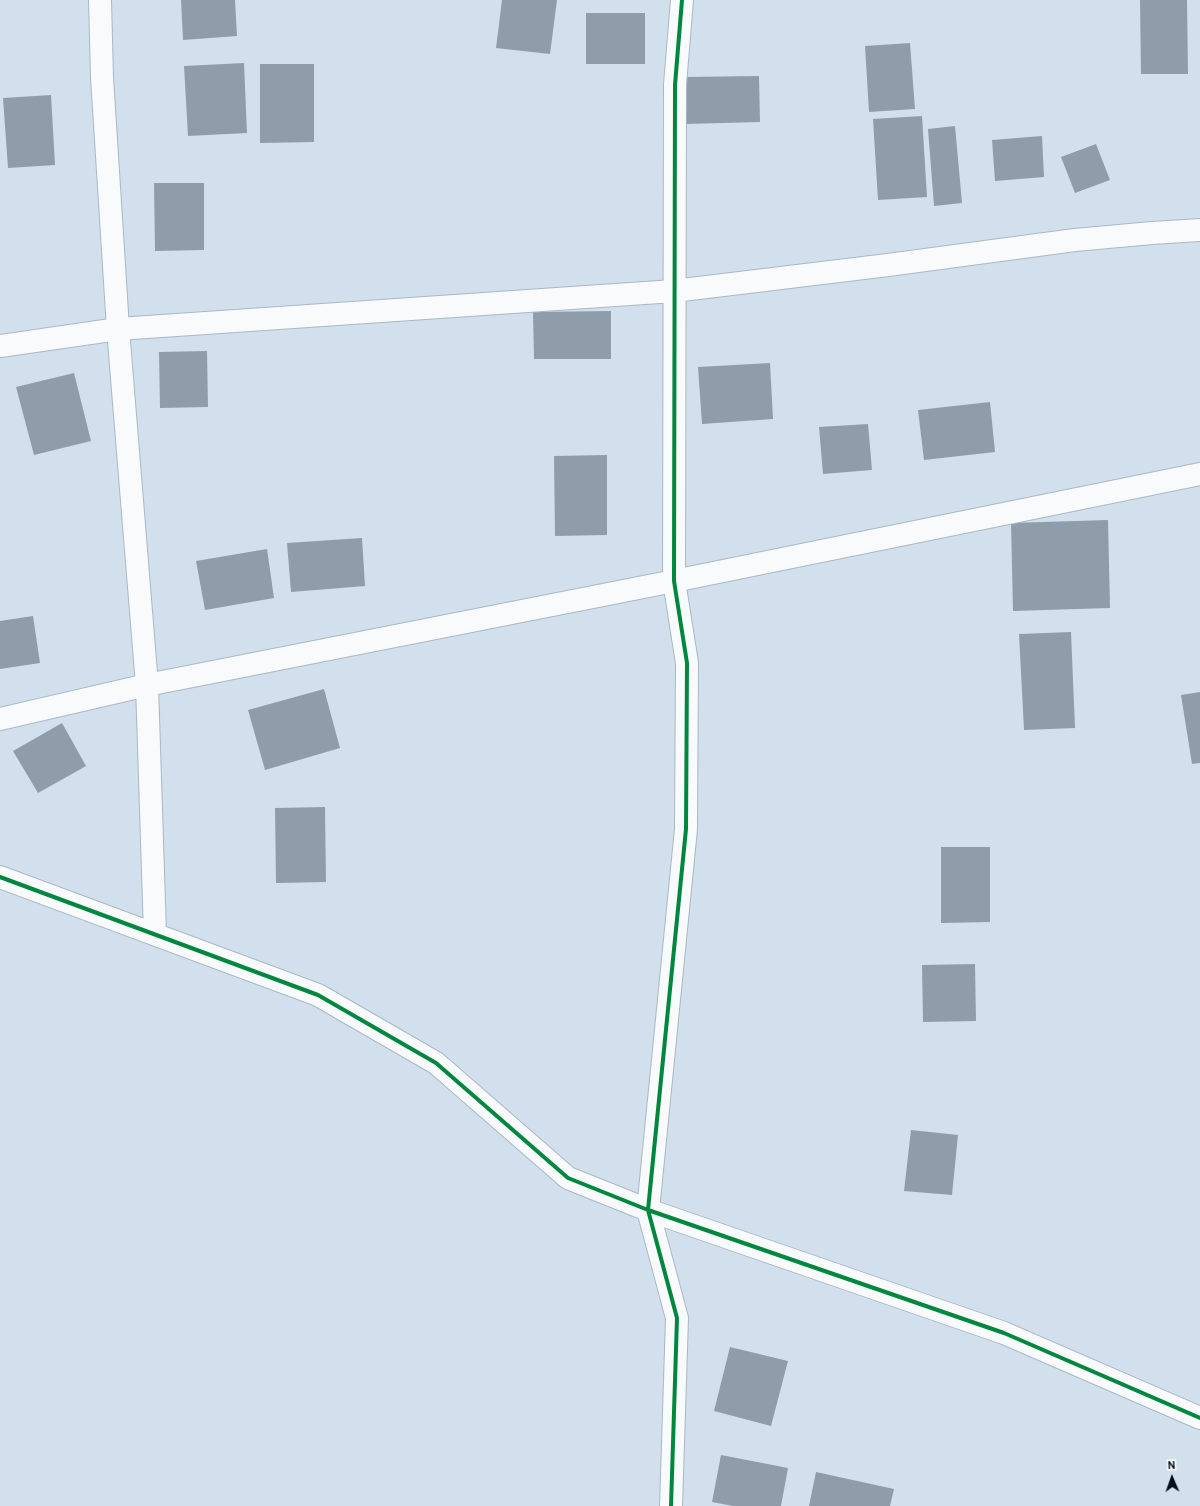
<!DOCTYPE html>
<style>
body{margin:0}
#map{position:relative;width:1200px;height:1506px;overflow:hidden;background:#d2e0ed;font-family:Overpass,sans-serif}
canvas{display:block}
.north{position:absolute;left:1152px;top:1458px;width:40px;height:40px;-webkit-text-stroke:3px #fefefe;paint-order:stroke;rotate:358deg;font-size:11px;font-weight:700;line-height:16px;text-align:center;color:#010d19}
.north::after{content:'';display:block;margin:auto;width:14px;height:18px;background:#010d19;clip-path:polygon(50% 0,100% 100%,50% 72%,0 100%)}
</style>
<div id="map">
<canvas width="1200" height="1506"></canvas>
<div class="north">N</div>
</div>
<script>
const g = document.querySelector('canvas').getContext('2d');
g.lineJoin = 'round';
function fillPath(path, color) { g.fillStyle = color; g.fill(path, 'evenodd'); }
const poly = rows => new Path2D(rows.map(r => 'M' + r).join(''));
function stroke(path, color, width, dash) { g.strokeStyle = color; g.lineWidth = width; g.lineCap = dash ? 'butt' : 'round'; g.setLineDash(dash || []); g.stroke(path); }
fillPath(poly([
 [181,0,235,0,237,36,183,40],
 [502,0,557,0,550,54,496,48],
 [1140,0,1187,0,1188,74,1141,74],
 [586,13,645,13,645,64,586,64],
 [910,43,915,109,869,112,865,46],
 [244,63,247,133,188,136,184,66],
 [260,64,314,64,314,142,260,143],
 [759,76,760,122,685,124,685,77],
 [51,95,55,165,8,168,3,98],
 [922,116,927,197,878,200,873,119],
 [955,126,962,203,934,206,928,129],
 [1042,136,1044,177,995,181,992,140],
 [1096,144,1110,180,1075,193,1061,157],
 [154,183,204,183,204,250,155,251],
 [611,311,611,359,534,359,533,312],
 [207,351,208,407,160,408,159,352],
 [770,363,773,419,702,424,698,367],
 [74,373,91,441,34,455,16,387],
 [990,402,995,452,924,460,918,410],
 [868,424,872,470,823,474,819,427],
 [607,455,607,535,555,536,554,456],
 [1108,520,1110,608,1013,611,1011,523],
 [362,538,365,586,291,592,287,543],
 [267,549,274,598,205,610,196,561],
 [33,616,40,663,0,669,0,621],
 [1071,632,1075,728,1024,730,1019,634],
 [324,689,340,748,265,770,248,710],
 [1200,692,1200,763,1192,764,1181,695],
 [62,723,86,766,38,793,13,751],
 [325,807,326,882,276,883,275,808],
 [941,847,990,847,990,922,941,923],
 [975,964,976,1021,923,1022,922,965],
 [911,1130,958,1135,952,1195,904,1191],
 [730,1347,788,1361,771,1426,714,1411],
 [721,1455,788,1468,781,1506,733,1506,712,1502],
 [816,1472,894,1489,890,1506,809,1506]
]), '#8f9daa');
const minor = poly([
 [100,0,102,77,118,329,147,685,155,934],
 [0,346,118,329,674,291,888,265,1075,240,1152,233,1200,230],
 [0,719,147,685,674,581,1200,474],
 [0,877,318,995,436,1063,568,1178,648,1210,1004,1333,1200,1418],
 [671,1506,677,1318,648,1210,686,829,687,663,674,581,675,85,682,0]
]);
stroke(minor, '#aab8c5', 24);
stroke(minor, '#f8fafc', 22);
stroke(poly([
 [0,877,318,995,436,1063,568,1178,648,1210,1004,1333,1200,1418],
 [671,1506,677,1318,648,1210,686,829,687,663,674,581,675,85,682,0]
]), '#00873e', 4);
</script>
